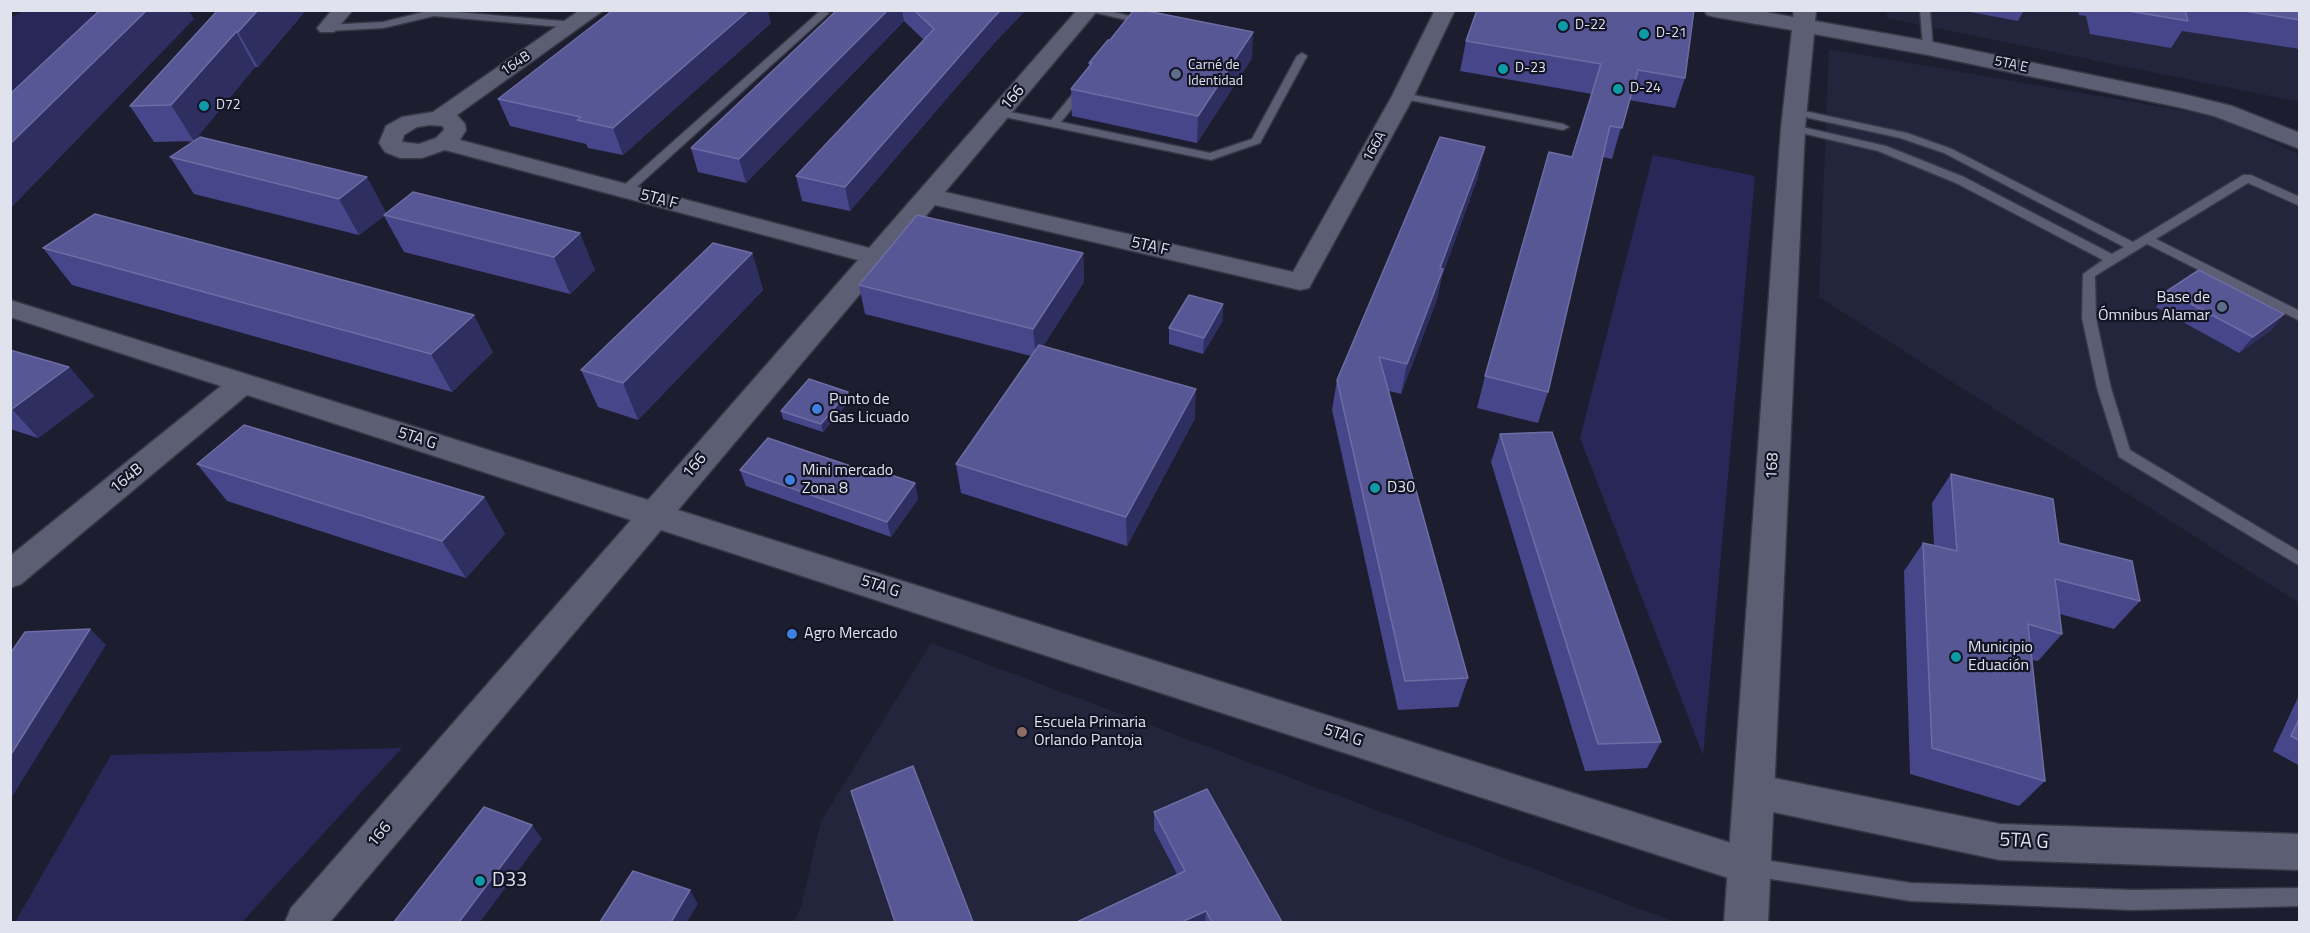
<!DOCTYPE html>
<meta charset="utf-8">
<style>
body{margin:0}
#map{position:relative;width:2310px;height:933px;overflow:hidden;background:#1c1d2f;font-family:"Titillium Web",sans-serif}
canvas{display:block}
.frame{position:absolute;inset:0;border:12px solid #e0e2ee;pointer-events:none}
</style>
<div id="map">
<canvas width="2310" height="933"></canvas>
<div class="frame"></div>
</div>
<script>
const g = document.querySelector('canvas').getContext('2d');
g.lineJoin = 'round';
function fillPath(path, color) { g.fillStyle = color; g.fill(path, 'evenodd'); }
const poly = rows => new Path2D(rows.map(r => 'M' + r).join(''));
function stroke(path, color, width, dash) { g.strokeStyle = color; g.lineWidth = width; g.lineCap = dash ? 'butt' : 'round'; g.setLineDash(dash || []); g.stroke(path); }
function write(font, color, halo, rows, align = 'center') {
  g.font = font + ' "Titillium Web",sans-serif'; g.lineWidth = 4.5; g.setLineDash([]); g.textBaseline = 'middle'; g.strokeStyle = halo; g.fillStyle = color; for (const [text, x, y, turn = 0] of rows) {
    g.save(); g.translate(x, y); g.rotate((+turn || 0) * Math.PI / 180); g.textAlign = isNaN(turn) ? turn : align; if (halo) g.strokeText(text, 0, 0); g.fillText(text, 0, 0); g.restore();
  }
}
fillPath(poly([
 [1887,10,2299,11,2299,102,1887,18],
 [1829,49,2214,116,2299,154,2299,603,1819,297],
 [931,643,1675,922,794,922,801,907,821,821]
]), '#23253c');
fillPath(poly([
 [81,10,122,21,11,117,11,17,24,11],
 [1653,155,1755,176,1703,755,1580,438],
 [402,748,242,922,15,922,111,755]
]), '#282758');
const service = poly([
 [432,10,574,22,579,25,574,28,434,16,383,28,327,31,322,28,327,25,383,22,432,10],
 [1084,10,1106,10,1153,22,1148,25,1084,10],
 [1920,10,1930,10,1933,48,1928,51,1923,48,1920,10],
 [820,11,829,13,629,194,621,194,621,188,820,11],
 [1302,53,1307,56,1260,143,1211,160,1000,116,994,113,1000,110,1051,120,1081,84,1085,83,1090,86,1061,122,1210,153,1252,139,1297,56,1302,53],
 [1403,93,1563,124,1569,127,1563,130,1399,98,1398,96,1403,93],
 [1795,109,1907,133,1952,149,2133,242,2243,175,2251,175,2300,197,2300,206,2248,183,2156,239,2300,311,2300,321,2147,244,2095,276,2096,318,2111,388,2130,450,2300,552,2300,566,2119,457,2097,388,2082,318,2083,274,2103,260,1956,183,1878,151,1789,130,1787,128,1793,125,1886,146,1964,177,2112,254,2124,247,1944,153,1900,138,1791,114,1789,112,1795,109],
 [1752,858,1911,883,2133,890,2300,888,2300,906,2133,910,1911,901,1752,876,1745,873,1742,867,1745,861,1752,858]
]);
const minor = poly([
 [332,10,353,10,334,32,320,32,317,28,332,10],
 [580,10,604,10,457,115,465,124,466,130,460,140,869,248,1077,10,1098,10,945,192,1293,272,1392,96,1435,10,1455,10,1414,96,1309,288,1300,290,935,205,678,510,1750,849,1764,854,1769,867,1764,880,1750,885,661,530,330,922,285,922,291,908,631,520,247,395,21,584,10,588,10,556,221,386,10,317,10,300,648,500,858,260,445,150,422,158,400,158,385,152,379,143,386,126,402,117,433,112,580,10],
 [430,125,443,126,444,130,436,138,419,144,402,142,404,135,417,127,430,125],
 [1754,774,2000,824,2300,834,2300,870,2000,860,1754,808,1741,803,1735,791,1741,779,1754,774]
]);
const tertiary = poly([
 [1704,10,1755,10,1793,17,1794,10,1816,10,1815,21,1928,41,2183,94,2232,106,2300,133,2300,149,2214,116,2182,108,1928,55,1814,34,1805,128,1768,922,1724,922,1781,128,1792,30,1715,17,1707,15,1704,10]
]);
stroke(service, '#373746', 3);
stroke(minor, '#373746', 3);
stroke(tertiary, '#373746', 3);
fillPath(service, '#5c5e73');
fillPath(minor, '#5c5e73');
fillPath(tertiary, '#5c5e73');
fillPath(poly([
 [218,10,306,10,258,67,255,67,194,141,154,142,130,106],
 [837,10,1026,10,996,41,850,211,802,201,796,176,924,40,904,21,746,183,698,172,691,148],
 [1960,10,2024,10,2018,21],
 [2078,10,2300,10,2300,49,2182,31,2171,48,2090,34,2086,16,2079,15],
 [771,23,623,155,588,148,586,144,510,126,498,99],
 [1466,41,1685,78,1675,108,1629,100,1612,159,1603,157,1548,392,1538,423,1477,408,1485,376,1572,157,1592,94,1460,71],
 [1252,58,1197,143,1072,116,1071,89,1089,66,1089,63],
 [200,137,386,213,413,192,595,270,570,294,404,252,384,216,359,235,194,194,170,157],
 [1478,177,1442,276,1437,299,1401,394,1389,391,1468,678,1458,707,1398,710,1332,410,1337,380],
 [43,248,493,352,452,392,72,285],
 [752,253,763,290,638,420,598,407,581,370],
 [1083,253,1084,282,1043,346,1195,418,1127,546,961,493,956,464,1031,356,865,314,859,285],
 [2167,291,2284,314,2271,330,2239,353,2156,307],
 [1223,304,1223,320,1203,354,1169,344,1169,328],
 [10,350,69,367,94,396,38,438,10,429],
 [848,392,850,400,823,432,783,419,781,411],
 [1500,434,1661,742,1647,768,1585,771,1491,462],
 [197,464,484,497,505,534,466,578,227,501],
 [740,470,874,474,915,483,918,499,891,537,746,486],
 [1951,474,2059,543,2140,601,2114,629,2060,614,2062,634,2038,661,2032,660,2045,781,2019,806,1910,774,1904,571,1923,543,1934,545,1932,503],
 [2300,693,2300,766,2273,751],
 [1154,812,1282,922,1077,922,1177,874,1154,830]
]), '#47468a');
fillPath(poly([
 [147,10,189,10,194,19,10,209,10,144],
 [258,10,306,10,258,67,238,32],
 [749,10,768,10,771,23,623,155,613,128],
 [888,10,902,10,904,21,746,183,739,159],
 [1001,10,1026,10,996,41,850,211,845,187,993,18],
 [236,32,255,67,194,141,171,105],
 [1253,32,1252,58,1197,143,1198,116],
 [1485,147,1478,177,1442,276,1437,299,1401,394,1407,364,1440,268],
 [367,177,387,214,359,235,339,199],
 [580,233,595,270,570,294,554,257],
 [752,253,763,290,638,420,623,383],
 [1083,253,1084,282,1036,358,1033,329],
 [1223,304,1223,320,1203,354,1204,338],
 [2284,314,2271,330,2239,353,2253,337],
 [474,315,493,352,452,392,431,354],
 [69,367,94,396,38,438,12,409],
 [1196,389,1195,418,1127,546,1126,517],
 [848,392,850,400,823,432,821,424],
 [915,483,918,499,891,537,887,522],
 [484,497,505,534,466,578,442,541],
 [90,629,106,645,10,800,10,756],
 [532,825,542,839,480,922,459,922],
 [690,890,698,904,687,922,671,922],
 [1206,911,1205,922,1182,922]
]), '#2f2e61');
const building = poly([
 [100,10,147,10,10,144,10,94,100,10],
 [218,10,258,10,238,32,236,32,171,105,130,106,218,10],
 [613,10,749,10,613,128,577,120,581,117,498,99,613,10],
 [837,10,888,10,739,159,691,148,837,10],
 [914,10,1001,10,993,18,845,187,796,176,934,29,914,10],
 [1134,10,1142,10,1253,32,1198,116,1071,89,1092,63,1089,63,1108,40,1110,40,1134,10],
 [1477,10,1694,10,1685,78,1638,70,1622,128,1610,126,1548,392,1485,376,1549,152,1572,157,1601,64,1466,41,1477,10],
 [2123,10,2185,10,2188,21,2123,10],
 [2239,10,2300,10,2300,20,2239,10],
 [200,137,367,177,339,199,170,157,200,137],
 [1440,137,1485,147,1440,268,1443,269,1407,364,1379,357,1468,678,1405,681,1337,380,1440,137],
 [413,192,580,233,554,257,384,215,413,192],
 [95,214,474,315,431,354,43,248,95,214],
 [917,215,1083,253,1033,329,859,285,917,215],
 [713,243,752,253,623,383,581,370,713,243],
 [2199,270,2284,314,2253,337,2167,291,2199,270],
 [1189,295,1223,304,1204,338,1169,328,1189,295],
 [1039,345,1196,389,1126,517,956,464,1039,345],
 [10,350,69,367,12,409,10,409,10,350],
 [809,379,848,392,821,424,781,411,809,379],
 [244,425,484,497,442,541,197,464,244,425],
 [1552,432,1661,742,1598,744,1500,434,1552,432],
 [768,438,874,474,876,470,915,483,887,522,740,470,768,438],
 [1951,474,2053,499,2059,543,2132,561,2140,601,2055,579,2062,634,2028,624,2045,781,1932,748,1923,543,1957,551,1951,474],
 [90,629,10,756,10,654,25,632,90,629],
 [2300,717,2300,741,2291,736,2300,717],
 [913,766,973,922,895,922,851,791,913,766],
 [1207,789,1282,922,1212,922,1206,911,1182,922,1077,922,1185,871,1154,812,1207,789],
 [484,807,532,825,459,922,394,922,484,807],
 [633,871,690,890,671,922,600,922,633,871]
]);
fillPath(building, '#585795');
stroke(building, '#6d6ca3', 1.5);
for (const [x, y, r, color] of [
 [1563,26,6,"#0f9aa8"],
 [1644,34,6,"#0f9aa8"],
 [1503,69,6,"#0f9aa8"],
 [1176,74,6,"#5c6f8a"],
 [1618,89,6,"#0f9aa8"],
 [204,106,6,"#0f9aa8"],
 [2222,307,6,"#5c6f8a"],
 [817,409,6,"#3f7fe0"],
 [790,480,6,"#3f7fe0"],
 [1375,488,6,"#0f9aa8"],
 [792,634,6,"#3f7fe0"],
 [1956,657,6,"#0f9aa8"],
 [1022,732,6,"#8d6e63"],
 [480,881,6,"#0f9aa8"]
]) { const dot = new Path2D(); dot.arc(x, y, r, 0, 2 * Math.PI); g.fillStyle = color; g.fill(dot); stroke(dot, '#131425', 2); }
write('14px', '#e0e2ee', '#131425', [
 ["D-22",1575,26],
 ["D-21",1656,34],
 ["Carné de",1188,66],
 ["Identidad",1188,82],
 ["D-23",1515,69],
 ["D-24",1630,89],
 ["D72",216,106]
], 'left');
write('14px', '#e0e2ee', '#131425', [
 ["164B",516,64,-34],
 ["5TA E",2011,65,12],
 ["166A",1375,147,-61]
]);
write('16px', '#e0e2ee', '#131425', [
 ["166",1013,98,-49],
 ["5TA F",659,200,15],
 ["5TA F",1150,247,13],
 ["5TA G",417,439,18],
 ["166",695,466,-49],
 ["168",1773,466,-87],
 ["164B",127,479,-40],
 ["5TA G",880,587,18],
 ["5TA G",1343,736,18],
 ["166",380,835,-50]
]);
write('16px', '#e0e2ee', '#131425', [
 ["Base de",2210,298,"right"],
 ["Ómnibus Alamar",2210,316,"right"],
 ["Punto de",829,400],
 ["Gas Licuado",829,418],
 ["Mini mercado",802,471],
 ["Zona 8",802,489],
 ["D30",1387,488],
 ["Agro Mercado",804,634],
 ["Municipio",1968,648],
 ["Eduación",1968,666],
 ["Escuela Primaria",1034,723],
 ["Orlando Pantoja",1034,741]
], 'left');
write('20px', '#e0e2ee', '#131425', [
 ["5TA G",2024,842,3]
]);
write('20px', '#e0e2ee', '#131425', [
 ["D33",492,881]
], 'left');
</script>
